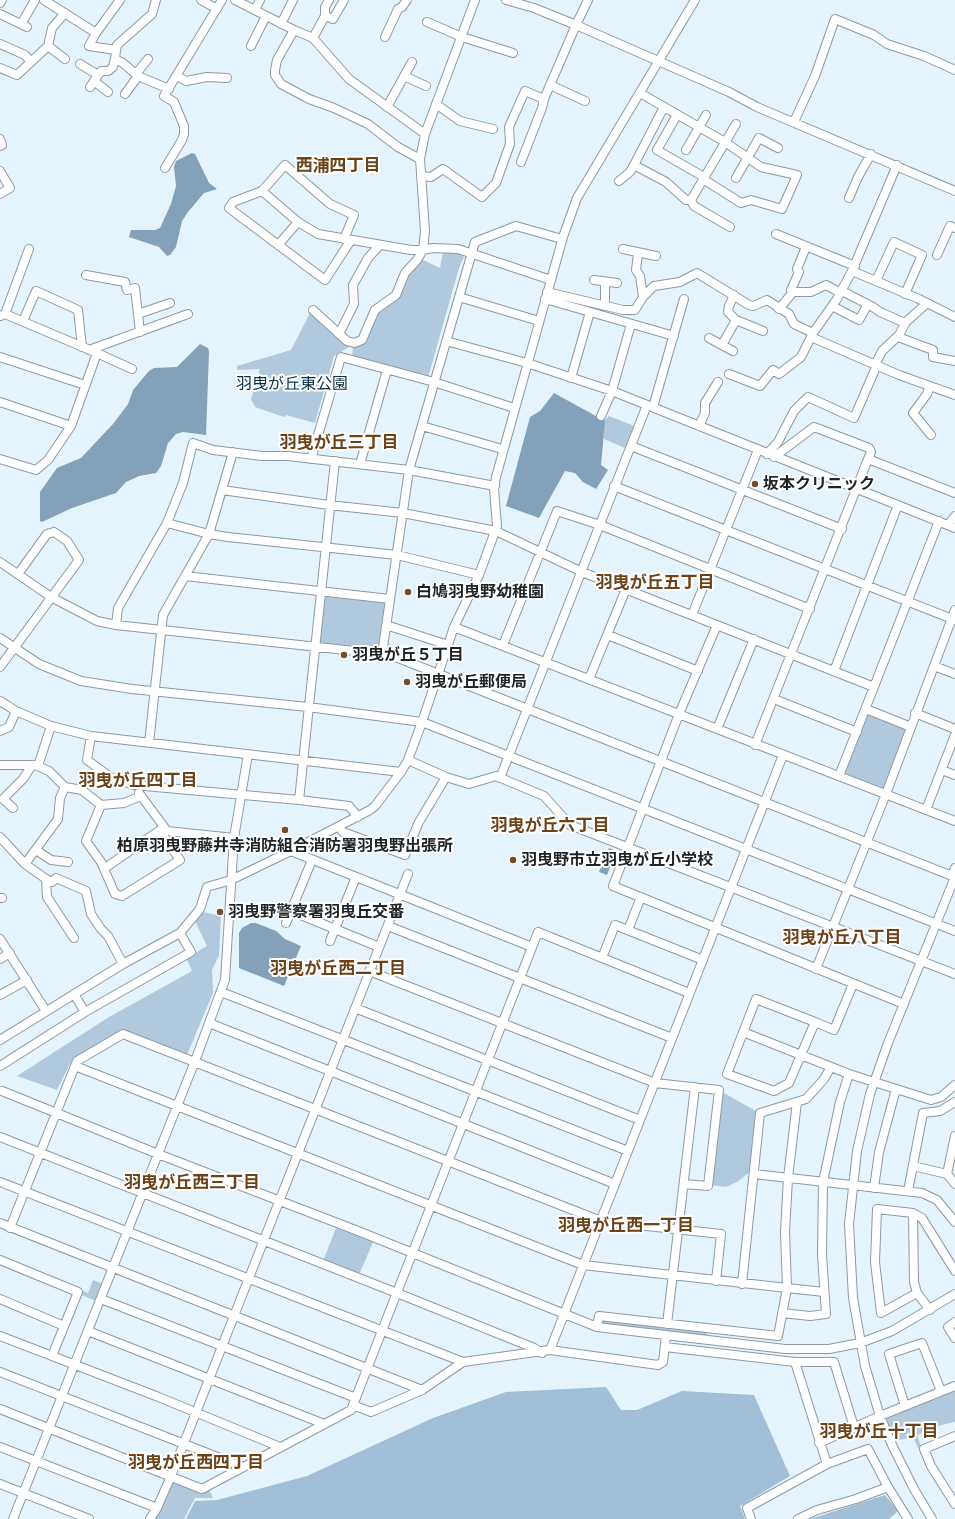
<!DOCTYPE html>
<meta charset="utf-8">
<style>
body{margin:0}
canvas{display:block;background:#e5f3fd}
</style>
<canvas width="955" height="1519"></canvas>
<script>
const g = document.querySelector('canvas').getContext('2d');
g.lineJoin = 'round';
function fillPath(path, color) { g.fillStyle = color; g.fill(path, 'evenodd'); }
const poly = rows => new Path2D(rows.map(r => 'M' + r).join(''));
function stroke(path, color, width, dash) { g.strokeStyle = color; g.lineWidth = width; g.lineCap = dash ? 'butt' : 'round'; g.setLineDash(dash || []); g.stroke(path); }
function write(font, color, halo, rows, align = 'center') {
  g.font = font + ' "Alegreya Sans","Noto Sans JP",sans-serif'; g.lineWidth = 4; g.setLineDash([]); g.textBaseline = 'middle'; g.strokeStyle = halo; g.fillStyle = color; for (const [text, x, y, turn = 0] of rows) {
    g.save(); g.translate(x, y); g.rotate((+turn || 0) * Math.PI / 180); g.textAlign = isNaN(turn) ? turn : align; if (halo) g.strokeText(text, 0, 0); g.fillText(text, 0, 0); g.restore();
  }
}
fillPath(poly([
 [443,252,458,253,464,257,459,268,428,378,352,356,353,347,378,311,397,297,406,274,421,259,440,268],
 [311,311,349,347,334,356,315,423,286,415,284,417,255,407,251,399,260,369,237,370,237,366,291,350],
 [609,416,634,426,625,448,604,439,604,420],
 [324,594,386,601,379,651,319,644],
 [867,711,908,728,884,793,839,776],
 [203,912,221,916,219,955,212,970,213,993,187,1055,121,1030,72,1060,57,1090,17,1076,109,1017,192,971,186,958,207,946,195,921],
 [722,1092,756,1111,751,1171,737,1182,726,1187,711,1185],
 [336,1228,373,1242,359,1275,323,1261],
 [93,1280,103,1284,96,1301,79,1294,81,1290,88,1293],
 [601,1319,706,1330,708,1333,706,1337,601,1325],
 [955,1389,955,1422,941,1425,917,1435,921,1446,918,1448,913,1437,894,1441,884,1417],
 [175,1480,209,1489,213,1498,195,1498,184,1519,153,1519,171,1483]
]), '#b1c9dd');
fillPath(poly([
 [606,1387,621,1410,637,1410,682,1391,754,1395,790,1476,740,1506,745,1519,186,1519,195,1501,217,1500,307,1476,433,1418,506,1392],
 [885,1495,898,1511,889,1519,810,1519]
]), '#a1c0d8');
fillPath(poly([
 [192,153,195,154,209,183,217,189,204,193,188,212,182,221,176,247,170,255,167,256,159,247,129,237,131,230,155,230,160,228,171,204,176,186,174,167,176,161],
 [200,344,208,348,209,352,206,435,183,432,176,434,168,443,161,466,156,473,139,476,126,482,116,493,72,508,42,522,40,521,40,492,57,468,81,458,113,424,128,404,133,390,149,371,154,368,177,367],
 [554,393,605,421,601,465,608,470,596,489,583,482,575,473,565,471,539,518,506,506,530,417,540,411],
 [609,848,616,851,607,875,599,872],
 [251,923,256,923,276,931,285,939,301,946,284,986,239,968,239,933,242,928]
]), '#83a1b8');
const minor = poly([
 [44,0,96,33],
 [120,0,96,33,89,46,116,50,117,45,152,14,156,0],
 [201,0,217,9],
 [235,0,294,30,277,60,275,70,275,75,281,84,309,99,334,108,368,124,398,147,420,159],
 [475,0,425,134,420,159,425,231,423,250,433,248,458,249,551,280],
 [506,0,534,8,576,25,729,92,757,107,955,191],
 [0,3,2,0],
 [255,10,260,0],
 [0,14,27,27],
 [325,16,325,7,329,0],
 [23,21,35,0],
 [427,22,462,37,513,53],
 [281,24,293,0],
 [294,30,313,38,349,79,425,134],
 [385,37,398,9,402,7,407,0],
 [313,38,325,16,333,19,344,0],
 [0,44,25,55,31,62],
 [48,46,65,59],
 [251,46,266,16],
 [116,50,115,59,123,63,138,76,169,89],
 [80,64,98,75],
 [0,68,17,75,48,46,52,28,65,13],
 [136,74,148,59],
 [177,76,186,81,207,77,227,78],
 [404,76,426,86],
 [94,81,108,92],
 [550,85,585,101],
 [90,87,101,71,108,71,113,67,115,59],
 [640,93,725,142,761,167,797,175,782,209,751,200,741,203,703,179],
 [125,94,138,76],
 [436,104,460,121,493,129],
 [387,107,412,62],
 [677,115,657,150,704,177],
 [794,122,815,76,835,19,874,35,887,44,924,56,955,70],
 [0,139,2,145,0,146],
 [686,150,706,115],
 [521,162,542,108,544,99,576,25,588,0],
 [634,165,666,182,686,200,691,200],
 [165,168,182,140,184,134,184,126,174,102,164,96,222,0],
 [0,171,10,188,0,194],
 [421,176,431,177,443,169,482,197,496,183,510,144,509,127,525,91,544,99],
 [736,178,759,138,778,148],
 [619,181,630,172,634,165,664,107],
 [262,191,298,222,318,234,411,250,423,250,417,260,405,273,396,295,375,310,362,340,354,343,347,341,313,310],
 [849,198,858,177,871,154],
 [730,227,694,206,691,200,736,124],
 [776,234,855,266],
 [344,239,354,215,330,204,285,165,262,191,233,202,229,208,325,280,351,240],
 [278,245,298,222],
 [623,249,656,256],
 [638,253,636,270,640,276,643,297],
 [937,255,950,226,955,228],
 [852,271,919,299,955,317],
 [86,275,125,282,127,290,135,288,140,332],
 [594,280,617,283],
 [876,281,894,242,922,255,905,294],
 [605,282,605,306],
 [842,291,873,307,880,312,905,323],
 [547,292,623,310,635,310,643,297,654,286,680,282,697,273,749,305,753,306,767,300,789,314,794,324,813,333,801,357,779,374,773,370,760,386,729,374],
 [793,292,811,292,826,285,841,293],
 [734,295,729,306,728,312,736,320,763,331],
 [459,297,539,321],
 [545,299,674,336],
 [832,306,859,320,868,304],
 [779,309,793,292,791,290,799,272,797,269,806,247],
 [5,314,29,249],
 [138,314,170,303],
 [0,316,5,314,97,353,71,426,48,460,36,470,0,459],
 [23,321,36,291,78,310,82,347],
 [813,333,837,299,852,271,897,165],
 [339,334,354,304,353,285,368,258,380,245],
 [811,337,899,375,955,395],
 [898,337,933,350,933,357,955,361],
 [709,338,733,351],
 [446,341,527,363,612,391,955,528],
 [722,345,736,320],
 [89,350,188,314],
 [97,353,132,369],
 [0,357,85,385],
 [875,365,882,351,899,335,906,322,926,304],
 [571,378,590,312],
 [930,386,927,394,913,413,931,435],
 [0,402,71,426],
 [653,407,684,299],
 [601,416,612,391,631,324],
 [422,426,502,449],
 [699,426,705,413,705,403,718,382],
 [631,446,842,529],
 [767,454,778,442,794,411,808,397,854,418,877,365],
 [774,457,814,427,869,448,871,452,868,459],
 [311,459,341,357,434,382,514,408],
 [360,464,387,370],
 [614,486,955,620],
 [222,490,329,505,403,513,496,531,582,572,874,687],
 [167,523,209,534,228,537,397,555,479,575],
 [948,525,955,516],
 [0,562,51,597,97,621,116,625,382,654,398,658,955,877],
 [185,576,390,599],
 [692,615,758,450],
 [116,625,118,608,167,523,183,483,193,443,213,450,262,456,288,456,409,470,495,486],
 [386,625,448,645],
 [717,625,679,714,613,886,904,1004],
 [454,627,955,821],
 [608,635,698,671],
 [0,638,39,664,81,681,132,689,308,707,422,722,955,931],
 [503,645,557,511,600,525,810,609],
 [382,654,409,470,475,242,516,226,562,239],
 [934,666,955,674],
 [0,667,79,560,67,541,54,532,47,534,18,574],
 [834,671,898,505],
 [589,679,626,589],
 [774,699,857,732],
 [0,701,16,711,51,726,91,736,401,772],
 [866,709,911,727],
 [915,713,955,729],
 [717,729,754,639],
 [0,731,9,727,16,711],
 [91,736,87,760,113,779,134,785,299,800,349,806,358,817],
 [149,743,163,615,209,534,233,452],
 [755,745,868,459,955,493],
 [408,760,446,777,469,784,496,776,544,796,570,825,955,974],
 [0,765,35,765,49,771,65,787,82,790,101,805,124,803,141,796],
 [38,766,51,726],
 [942,770,955,775],
 [839,776,939,521],
 [500,778,647,405],
 [139,793,167,831,234,838],
 [299,800,335,461],
 [101,805,86,841,101,862,115,894,122,896,180,860,160,831],
 [13,808,3,799,23,779,32,765],
 [926,810,955,735],
 [339,827,343,832,405,855,419,822,446,777],
 [0,837,25,864,46,879,52,882,56,878,86,891,91,914,101,929,108,936,123,964],
 [36,850,51,860,68,862],
 [291,851,532,947],
 [25,864,58,819,60,798,65,787],
 [105,868,163,828],
 [952,875,955,868],
 [46,879,47,897,74,938],
 [0,898,2,898],
 [291,911,379,947],
 [286,923,312,860],
 [388,926,672,1038],
 [628,930,641,897],
 [0,939,46,1011],
 [330,941,356,877],
 [602,958,615,925,703,960],
 [0,959,10,953],
 [816,969,886,794,955,610],
 [369,971,655,1083,719,1090,708,1186,684,1184],
 [221,992,628,1151],
 [74,994,85,1012],
 [0,995,27,980],
 [756,999,815,1022,789,1083,774,1091,727,1074,756,999],
 [355,1008,640,1120],
 [815,1022,834,1030,853,984],
 [209,1023,615,1184],
 [743,1032,849,1074,931,1100,941,1097,955,1085],
 [0,1040,123,964,180,933,200,909,207,887,231,880,291,851,370,810,375,806,401,772,408,760,422,722,454,627,479,575,497,526,494,489,496,477,563,237,577,198,695,0],
 [0,1066,85,1012,191,952,180,933],
 [75,1066,583,1265,787,1288,778,1336,599,1316,597,1327],
 [2,1091,158,1154,358,1231,597,1327,785,1349,829,1349,860,1343,892,1331,955,1294],
 [797,1102,788,1178,785,1232,787,1288,824,1292],
 [0,1137,397,1293,534,1348,542,1353],
 [913,1166,947,1174,955,1184],
 [754,1174,922,1193,937,1200,955,1222],
 [947,1174,955,1136],
 [0,1182,463,1362],
 [874,1188,879,1152,896,1089],
 [908,1191,923,1113,940,1111,955,1102],
 [913,1213,877,1209,875,1262,881,1313,917,1293],
 [0,1223,422,1390],
 [10,1228,77,1061,123,1034,601,1221,721,1234,716,1281],
 [0,1260,78,1292,52,1356],
 [742,1284,760,1113,806,1099,824,1079,831,1067],
 [0,1299,64,1326],
 [101,1299,356,1398],
 [930,1310,917,1293,914,1282,913,1213,922,1218,955,1271],
 [782,1313,810,1316,826,1314,822,1255,823,1182,840,1102,849,1074],
 [955,1322,948,1327,955,1338],
 [667,1324,695,1087],
 [88,1331,324,1424],
 [0,1336,156,1396,280,1447],
 [665,1347,795,1362,834,1362,854,1427],
 [550,1350,783,755],
 [795,1362,827,1464],
 [0,1372,243,1467],
 [353,1405,371,1412,422,1390,463,1362,550,1350,658,1365,663,1362,666,1336],
 [905,1406,889,1354,922,1343,941,1391],
 [0,1409,202,1489,351,1410,538,932,689,993],
 [955,1436,924,1449,931,1466,955,1504],
 [819,1443,880,1416,955,1386],
 [0,1447,157,1508],
 [0,1484,89,1519],
 [13,1519,195,1061,225,980,234,838,248,754],
 [150,1519,157,1508,171,1476,408,874],
 [751,1519,747,1508,827,1464,868,1449,888,1487,908,1519],
 [798,1519,817,1510,856,1499,888,1487],
 [932,1519,914,1489,893,1447,880,1416,865,1366,853,1298,849,1224,857,1151,870,1094,888,1043,955,877]
]);
stroke(minor, '#8d99a3', 10);
stroke(minor, '#fff', 8);
for (const [x, y, r, color] of [
 [755,484,4,"#734d2a"],
 [408,592,4,"#734d2a"],
 [344,655,4,"#734d2a"],
 [407,682,4,"#734d2a"],
 [285,830,4,"#734d2a"],
 [513,860,4,"#734d2a"],
 [220,912,4,"#734d2a"]
]) { const dot = new Path2D(); dot.arc(x, y, r, 0, 2 * Math.PI); g.fillStyle = color; g.fill(dot); stroke(dot, '#fff', 1.5); }
write('16px', '#072e47', '#fff', [
 ["羽曳が丘東公園",292,384]
]);
write('bold 16px', '#1f2427', '#fff', [
 ["坂本クリニック",763,484],
 ["白鳩羽曳野幼稚園",416,592],
 ["羽曳が丘５丁目",352,655],
 ["羽曳が丘郵便局",415,682],
 ["柏原羽曳野藤井寺消防組合消防署羽曳野出張所",285,846,"center"],
 ["羽曳野市立羽曳が丘小学校",521,860],
 ["羽曳野警察署羽曳丘交番",228,912]
], 'left');
write('bold 17px', '#6c4219', '#fff', [
 ["西浦四丁目",338,166],
 ["羽曳が丘三丁目",339,443],
 ["羽曳が丘五丁目",655,583],
 ["羽曳が丘四丁目",138,781],
 ["羽曳が丘六丁目",550,826],
 ["羽曳が丘八丁目",842,938],
 ["羽曳が丘西二丁目",338,969],
 ["羽曳が丘西三丁目",192,1183],
 ["羽曳が丘西一丁目",626,1226],
 ["羽曳が丘十丁目",879,1432],
 ["羽曳が丘西四丁目",196,1463]
]);
</script>
